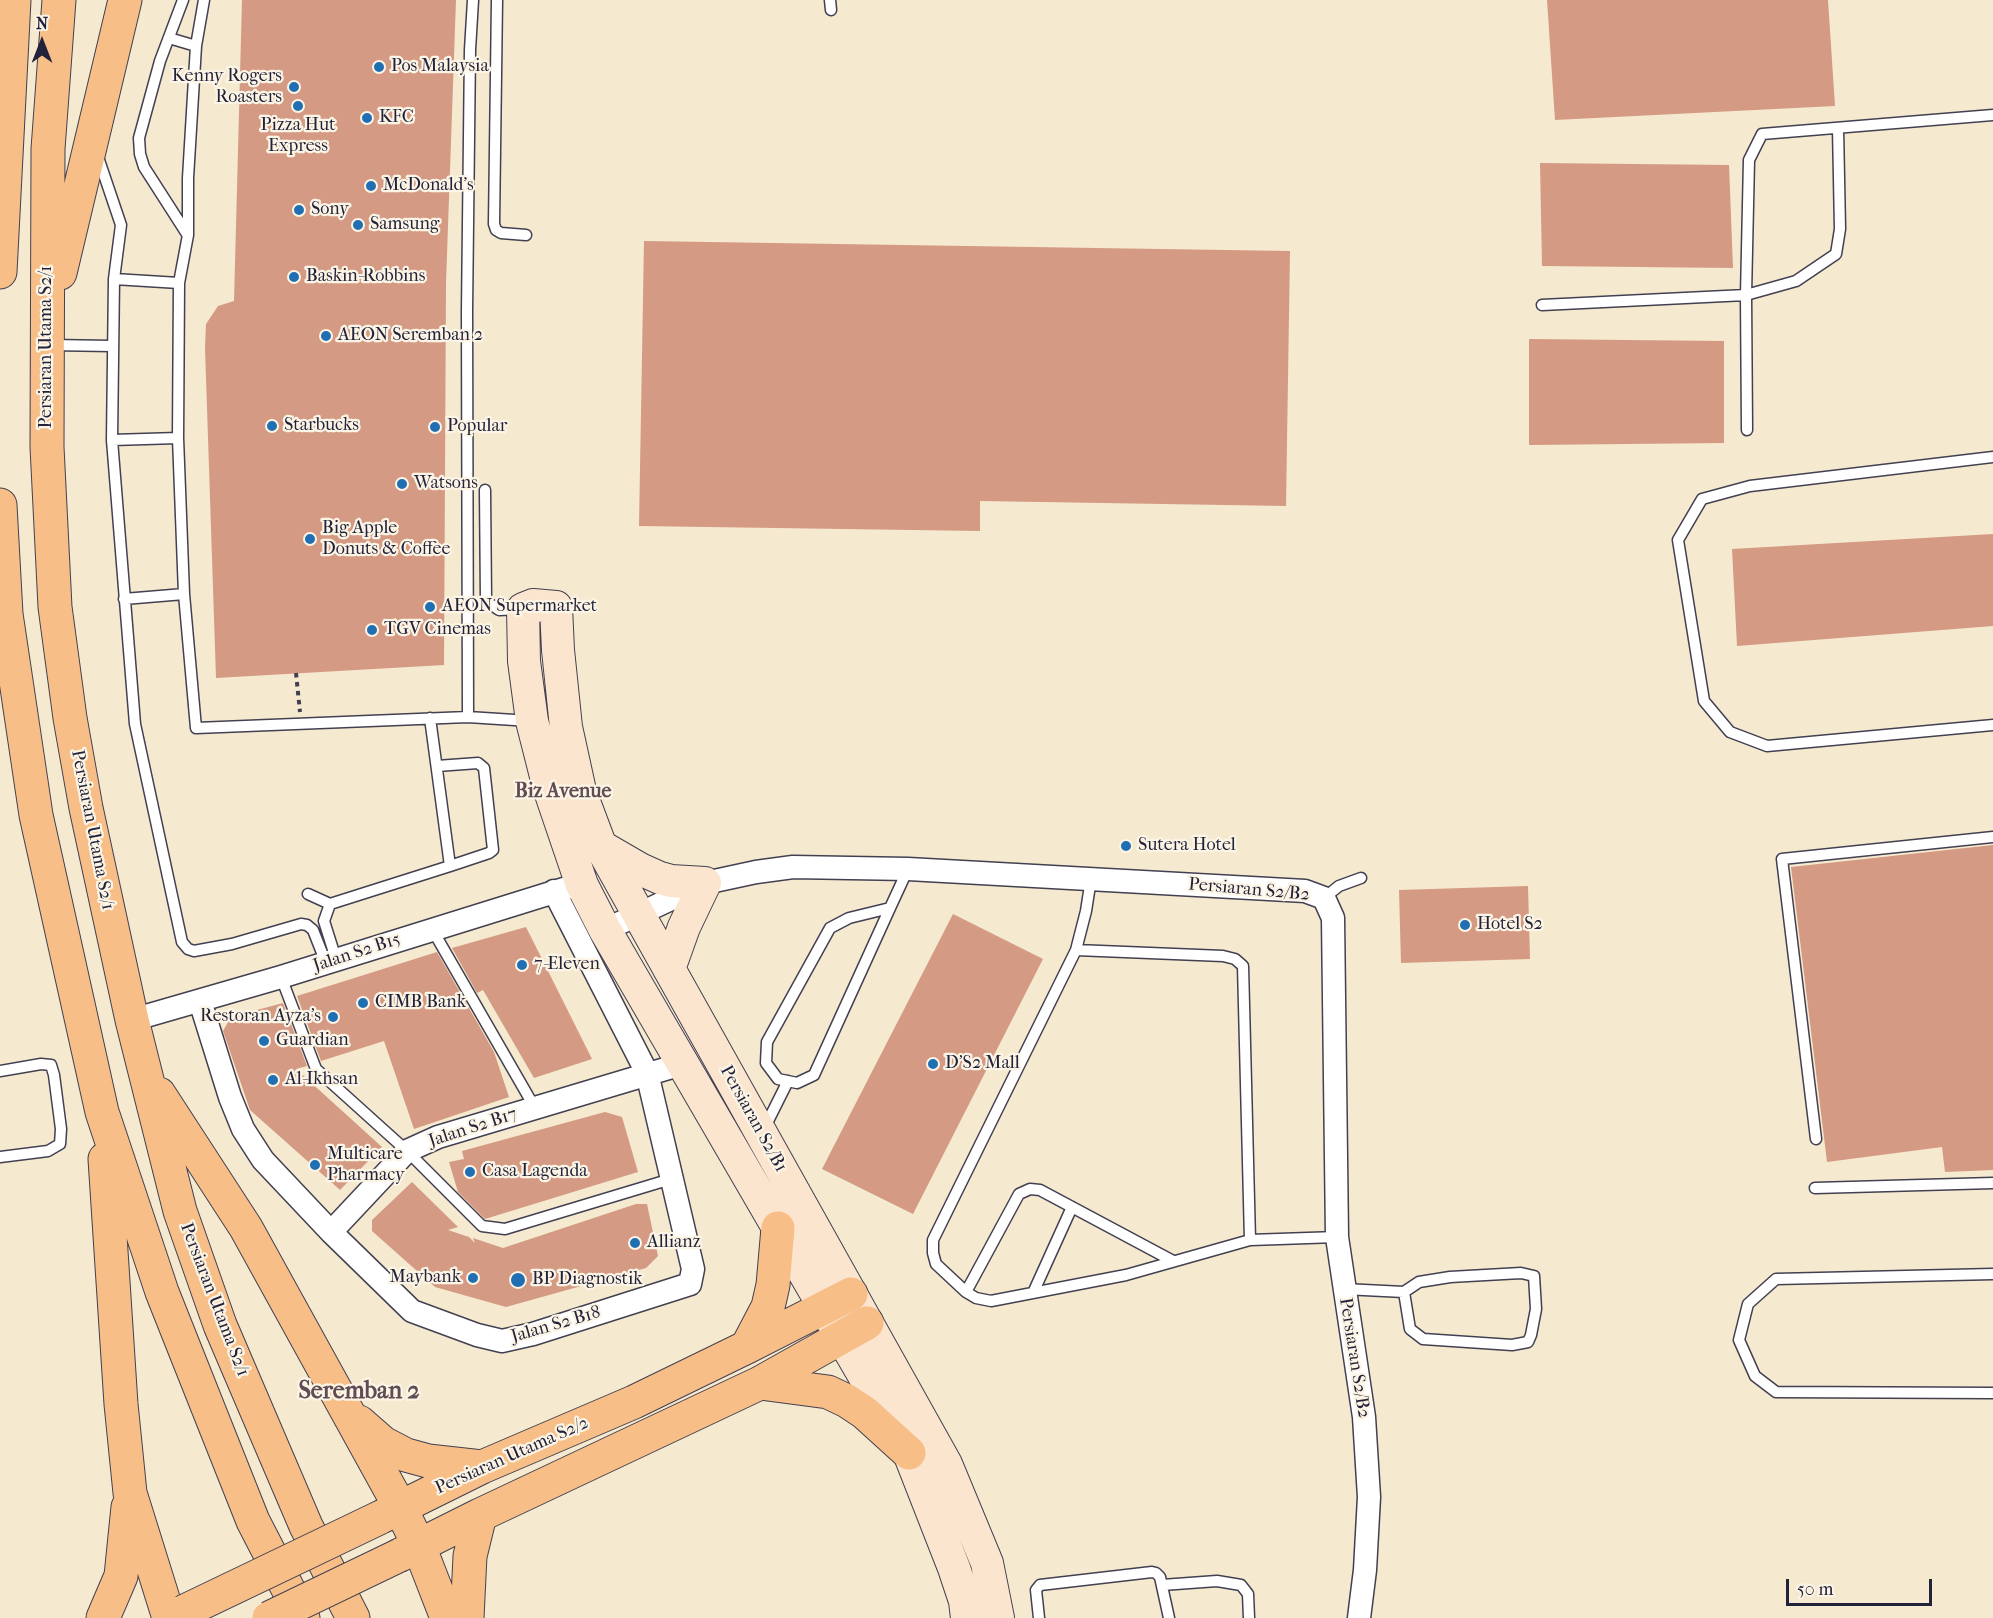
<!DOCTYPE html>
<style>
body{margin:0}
#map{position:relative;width:1993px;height:1618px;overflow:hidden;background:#f5e9cf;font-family:"IM FELL French Canon",serif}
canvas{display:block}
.north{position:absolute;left:12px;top:12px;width:60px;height:60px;-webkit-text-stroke:4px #fcf5e5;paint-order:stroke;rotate:0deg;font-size:16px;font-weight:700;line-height:24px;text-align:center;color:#22223b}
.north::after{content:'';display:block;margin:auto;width:21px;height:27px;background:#22223b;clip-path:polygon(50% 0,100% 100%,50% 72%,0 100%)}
.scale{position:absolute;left:1786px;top:1579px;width:146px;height:27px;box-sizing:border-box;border:3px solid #22223b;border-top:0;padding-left:8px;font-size:18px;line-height:21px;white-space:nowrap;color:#22223b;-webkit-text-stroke:4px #fcf5e5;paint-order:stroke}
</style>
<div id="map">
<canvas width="1993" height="1618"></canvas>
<div class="north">N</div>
<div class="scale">50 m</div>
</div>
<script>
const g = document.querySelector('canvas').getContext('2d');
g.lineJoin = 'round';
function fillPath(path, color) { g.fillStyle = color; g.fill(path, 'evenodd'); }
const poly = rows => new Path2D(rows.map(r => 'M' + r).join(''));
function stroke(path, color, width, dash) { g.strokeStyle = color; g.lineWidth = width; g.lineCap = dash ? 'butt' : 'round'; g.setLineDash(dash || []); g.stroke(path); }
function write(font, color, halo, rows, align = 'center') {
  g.font = font + ' "IM FELL French Canon",serif'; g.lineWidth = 4.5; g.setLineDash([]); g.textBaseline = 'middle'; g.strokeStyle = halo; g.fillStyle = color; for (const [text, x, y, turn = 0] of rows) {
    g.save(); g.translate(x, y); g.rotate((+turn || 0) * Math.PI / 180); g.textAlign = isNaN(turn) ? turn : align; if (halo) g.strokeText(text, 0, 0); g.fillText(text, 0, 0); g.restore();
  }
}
fillPath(poly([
 [242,0,456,0,446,283,444,665,216,678,205,348,206,324,218,306,234,301],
 [1547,0,1828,0,1835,106,1555,120],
 [1540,163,1729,165,1733,268,1542,266],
 [644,241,1290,251,1286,506,980,501,980,531,639,526],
 [1529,339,1724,341,1724,443,1529,445],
 [1993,534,1993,626,1737,646,1732,549],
 [1993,845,1993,1170,1945,1172,1942,1147,1827,1162,1791,867],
 [1528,886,1530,959,1401,963,1399,890],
 [953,914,1043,959,913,1214,822,1169],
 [526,927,592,1059,534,1078,483,990,477,993,452,948],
 [437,952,494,1052,509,1097,414,1129,384,1041,321,1061,297,996],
 [283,1003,307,1066,296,1069,382,1147,340,1190,250,1110,223,1031,231,1017],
 [605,1112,622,1117,638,1172,485,1219,458,1192,449,1162,464,1159,462,1151],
 [412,1182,458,1227,448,1230,469,1237,475,1243,473,1238,503,1248,636,1204,647,1204,658,1256,646,1268,506,1307,435,1287,372,1231,372,1220]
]), '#d49a83');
const lane = poly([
 [183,0,160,61,139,138,140,154,144,167,187,234],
 [204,0,196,46,188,178,188,235,179,283,178,438,184,594,196,728,468,717,530,721],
 [497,0,494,224,496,230,501,233,526,235],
 [830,0,831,10],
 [169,38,196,46],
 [98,157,121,225,114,279,112,440,135,724,182,942,188,949,194,951,232,944,301,924,307,925,313,930,326,963],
 [114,279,179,283],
 [1542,305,1746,295,1796,281,1836,254,1840,229,1838,128],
 [50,345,112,346],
 [1747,430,1746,295,1749,160,1762,134,1993,115],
 [112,440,178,438],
 [1993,457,1750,486,1702,499,1678,540,1704,701,1730,732,1767,746,1993,725],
 [485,490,486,601,499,610,520,609],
 [124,599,184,594],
 [468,717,467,311,470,50,473,0],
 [437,766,478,763,484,768,493,850,489,853,450,866],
 [1091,879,1086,911,1076,950,933,1240,933,1253,936,1264,966,1292,976,1298,991,1301,1126,1275,1250,1240,1337,1237],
 [308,894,330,904,450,866,430,718],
 [1324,898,1339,886,1361,878],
 [330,904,324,921,336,959],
 [890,908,849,918,830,928,767,1042,766,1063,778,1079,797,1083,814,1075,890,908,908,869],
 [432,929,535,1108],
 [1076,950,1223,956,1235,959,1243,966,1250,1240],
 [281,977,316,1069,407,1151,482,1226,505,1229,671,1179],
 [0,1071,41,1064,51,1065,54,1075,61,1129,60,1144,48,1151,0,1157],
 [764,1129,788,1081],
 [1816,1139,1782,859,1993,837],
 [1815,1188,1993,1183],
 [1993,1274,1776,1279,1748,1304,1739,1340,1755,1376,1776,1392,1993,1393],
 [1344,1289,1404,1292,1419,1282,1450,1277,1521,1273,1534,1276,1536,1309,1531,1335,1528,1342,1512,1345,1423,1339,1410,1329,1404,1292],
 [966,1292,1019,1194,1030,1189,1040,1190,1173,1261],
 [1033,1293,1072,1207],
 [1162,1585,1217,1581,1241,1585,1248,1594,1249,1618],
 [1039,1618,1036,1590,1040,1585,1152,1572,1156,1573,1160,1577,1169,1618]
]);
const street = poly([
 [605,930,705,883,756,872,793,867,908,869,1305,891,1324,898,1333,918,1337,1237,1364,1417,1369,1497,1365,1570,1359,1618],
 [200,1001,230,1097,243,1129,263,1160,331,1232,412,1311,477,1335,502,1341,533,1334,690,1284,693,1269,647,1073,554,891],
 [132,1020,281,977,567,888],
 [331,1232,407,1151,438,1137,682,1064]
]);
const secondary = poly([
 [602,847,640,869,660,878,671,881,705,883,684,927,669,969],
 [967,1618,965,1601,954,1568,909,1453,605,930,582,885,549,788,532,721,524,661,523,609,533,605,556,607,558,650,566,727,580,791,601,847,946,1464,987,1563,998,1618]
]);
const primary = poly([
 [59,0,48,149,47,447,55,607,70,718,86,808,132,1020,180,1211,220,1325,306,1526,353,1618],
 [0,272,14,0],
 [60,273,125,0],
 [0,505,6,614,36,815,102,1112,162,1292,253,1521,303,1618],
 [159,1094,246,1228,400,1507,419,1546,447,1618],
 [105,1159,121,1404,130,1493,169,1618],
 [747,1347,768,1307,773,1285,778,1228],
 [760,1383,828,1392,847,1401,865,1413,909,1453],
 [359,1422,383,1443,406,1455,428,1461,482,1467],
 [381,1517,482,1467,634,1402,747,1347,851,1294],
 [400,1555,480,1515,760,1383,867,1323],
 [103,1618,121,1576,128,1507],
 [467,1618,470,1556,480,1515]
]);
stroke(lane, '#424051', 13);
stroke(street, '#424051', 25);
stroke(secondary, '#424051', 34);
stroke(primary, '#424051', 35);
stroke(poly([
 [296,673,300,712]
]), '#424051', 4, [4.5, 4.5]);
stroke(lane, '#fff', 10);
stroke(street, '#fff', 22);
stroke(secondary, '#fce5cf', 32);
stroke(primary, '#f7be87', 33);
const primaryBridge = poly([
 [183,1612,379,1518],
 [269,1618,400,1555]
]);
stroke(primaryBridge, '#424051', 35, []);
stroke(primaryBridge, '#f7be87', 33);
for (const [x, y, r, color] of [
 [379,67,6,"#1f6fb2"],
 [294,87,6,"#1f6fb2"],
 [298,106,6,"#1f6fb2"],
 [367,118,6,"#1f6fb2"],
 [371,186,6,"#1f6fb2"],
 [299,210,6,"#1f6fb2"],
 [358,225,6,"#1f6fb2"],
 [294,277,6,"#1f6fb2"],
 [326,336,6,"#1f6fb2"],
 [272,426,6,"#1f6fb2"],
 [435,427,6,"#1f6fb2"],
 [402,484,6,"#1f6fb2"],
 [310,539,6,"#1f6fb2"],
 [430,607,6,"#1f6fb2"],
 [372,630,6,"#1f6fb2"],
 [1126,846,6,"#1f6fb2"],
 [1465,925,6,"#1f6fb2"],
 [522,965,6,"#1f6fb2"],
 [363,1003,6,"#1f6fb2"],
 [333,1017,6,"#1f6fb2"],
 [264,1041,6,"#1f6fb2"],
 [933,1064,6,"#1f6fb2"],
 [273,1080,6,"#1f6fb2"],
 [315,1165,6,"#1f6fb2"],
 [470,1172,6,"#1f6fb2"],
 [635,1243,6,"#1f6fb2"],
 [473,1278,6,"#1f6fb2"],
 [518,1280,8,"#1f6fb2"]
]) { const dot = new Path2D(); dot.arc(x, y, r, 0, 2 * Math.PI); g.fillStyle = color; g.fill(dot); stroke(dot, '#fcf5e5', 2); }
write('18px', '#22223b', '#fcf5e5', [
 ["Pos Malaysia",391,67],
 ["Kenny Rogers",282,77,"right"],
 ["Roasters",282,98,"right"],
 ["KFC",379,118],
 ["Pizza Hut",298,126,"center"],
 ["Express",298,147,"center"],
 ["McDonald's",383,186],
 ["Sony",311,210],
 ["Samsung",370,225],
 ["Baskin-Robbins",306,277],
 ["AEON Seremban 2",338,336],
 ["Starbucks",284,426],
 ["Popular",447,427],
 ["Watsons",414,484],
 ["Big Apple",322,529],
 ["Donuts & Coffee",322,550],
 ["AEON Supermarket",442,607],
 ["TGV Cinemas",384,630],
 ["Sutera Hotel",1138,846],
 ["Hotel S2",1477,925],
 ["7-Eleven",534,965],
 ["CIMB Bank",375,1003],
 ["Restoran Ayza's",321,1017,"right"],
 ["Guardian",276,1041],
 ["D'S2 Mall",945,1064],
 ["Al-Ikhsan",285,1080],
 ["Multicare",327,1155],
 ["Pharmacy",327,1176],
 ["Casa Lagenda",482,1172],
 ["Allianz",647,1243],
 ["Maybank",461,1278,"right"],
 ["BP Diagnostik",532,1280]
], 'left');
write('18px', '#22223b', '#fcf5e5', [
 ["Persiaran Utama S2/1",47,347,-90],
 ["Persiaran Utama S2/1",92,830,79],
 ["Persiaran S2/B2",1249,890,5],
 ["Jalan S2 B15",357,953,-18],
 ["Persiaran S2/B1",753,1119,61],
 ["Jalan S2 B17",473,1128,-18],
 ["Persiaran Utama S2/1",214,1300,69],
 ["Jalan S2 B18",556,1325,-16],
 ["Persiaran S2/B2",1354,1358,81],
 ["Persiaran Utama S2/2",512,1456,-24]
]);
write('bold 20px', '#604c54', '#fcf5e5', [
 ["Biz Avenue",563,792]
]);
write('bold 24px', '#604c54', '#fcf5e5', [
 ["Seremban 2",359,1392]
]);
</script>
